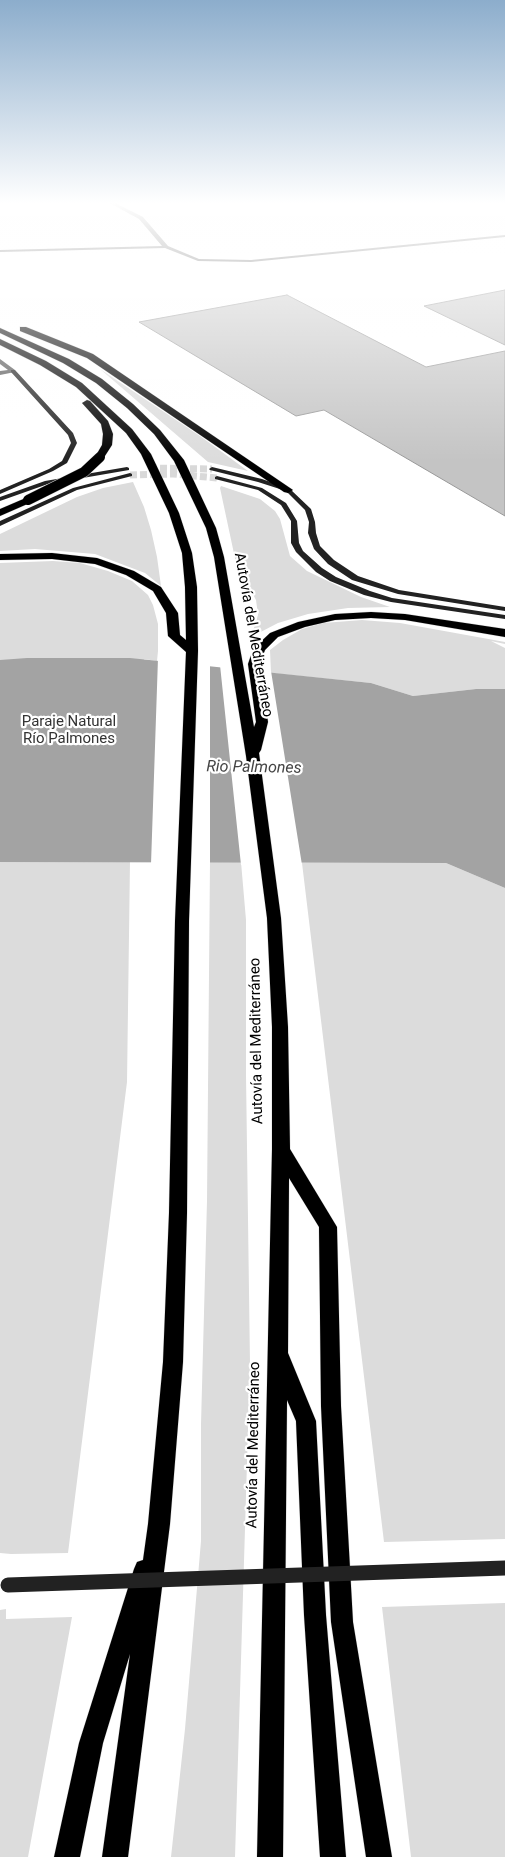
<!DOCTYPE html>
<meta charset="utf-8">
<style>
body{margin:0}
canvas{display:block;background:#fff}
</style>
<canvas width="505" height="1857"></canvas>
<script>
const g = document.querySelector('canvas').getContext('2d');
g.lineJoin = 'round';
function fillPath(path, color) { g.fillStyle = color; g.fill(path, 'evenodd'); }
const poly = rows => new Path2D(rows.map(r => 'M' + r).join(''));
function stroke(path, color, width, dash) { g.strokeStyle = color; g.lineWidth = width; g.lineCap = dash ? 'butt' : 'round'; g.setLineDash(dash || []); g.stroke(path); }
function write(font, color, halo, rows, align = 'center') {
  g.font = font + ' Roboto,sans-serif'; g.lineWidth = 4.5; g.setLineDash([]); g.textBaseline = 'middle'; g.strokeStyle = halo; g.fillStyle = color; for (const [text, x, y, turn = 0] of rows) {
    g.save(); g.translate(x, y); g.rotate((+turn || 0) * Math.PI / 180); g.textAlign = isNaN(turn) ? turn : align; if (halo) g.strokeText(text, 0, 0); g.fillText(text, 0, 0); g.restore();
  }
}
fillPath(poly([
 [100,369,200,436,248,471,208,462],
 [133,482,144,507,151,530,157,557,161,586,145,573,95,554,35,549,0,551,0,534,77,497,103,488],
 [221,486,260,499,275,511,280,519,290,556,307,571,361,597,390,607,348,608,308,614,278,623,251,637,258,615,256,600,236,563,220,488],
 [53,561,80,563,108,571,132,581,148,595,153,605,158,624,158,651,157,661,144,659,130,861,127,1082,68,1553,11,1554,0,1553,0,563],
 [362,620,400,623,505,642,505,644,491,641,505,648,505,689,476,689,413,696,371,683,271,673,270,650,283,640,302,629,323,623],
 [210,861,241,862,246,920,246,1075,250,1364,235,1857,171,1857,185,1729,201,1541,201,1424,207,1201],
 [302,863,446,863,505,888,505,1539,384,1542],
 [505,1603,505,1857,411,1857,382,1607],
 [6,1609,6,1619,72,1617,28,1857,0,1857,0,1610]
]), '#dcdcdc');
fillPath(poly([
 [27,658,130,658,371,683,413,696,476,689,505,689,505,888,446,863,0,862,0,660]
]), '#a3a3a3');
fillPath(poly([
 [158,658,210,664,210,864,151,864],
 [220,665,271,671,302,865,241,865]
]), '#fff');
const building = poly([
 [505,290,505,345,424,306,505,290],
 [287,295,426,367,505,351,505,516,324,410,296,416,139,322,287,295]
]);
fillPath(building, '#c4c4c4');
stroke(building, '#999', 1);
stroke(poly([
 [150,468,212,469],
 [130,475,173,474,217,478]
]), '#d9d9d9', 7, [7, 3]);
const highway = poly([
 [20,327,26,327,93,354,293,490,288,493,284,492,87,358,20,331,20,327],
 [0,328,69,359,102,379,133,404,160,430,184,460,216,528,224,557,254,727,256,722,248,664,253,649,270,633,298,622,335,614,371,612,405,614,505,629,505,637,405,620,371,618,335,620,305,627,278,637,265,650,260,664,268,722,261,750,259,753,281,918,288,1027,290,1149,337,1227,341,1406,353,1622,392,1857,366,1857,331,1622,321,1406,319,1227,289,1178,288,1353,316,1421,326,1615,346,1857,320,1857,304,1615,296,1421,287,1400,283,1857,257,1857,272,1149,272,1027,267,918,246,756,214,557,206,528,174,461,154,434,127,408,96,383,63,363,0,333,0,328],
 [0,339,46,361,82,383,132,429,151,454,179,513,192,553,197,587,198,651,189,921,187,1213,183,1362,170,1524,128,1857,102,1857,130,1654,103,1743,80,1857,54,1857,79,1743,134,1569,137,1562,143,1560,148,1524,163,1362,169,1213,175,921,186,652,168,636,166,613,153,591,126,575,95,564,52,559,0,560,0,554,52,553,97,558,134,571,161,587,178,613,180,635,186,640,185,587,182,553,169,513,141,454,126,433,76,387,40,365,0,345,0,339],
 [87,400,90,401,108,421,113,434,112,445,103,459,100,460,95,457,102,445,103,434,101,424,82,403,87,400],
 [28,497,32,498,32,502,0,516,0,509,28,497]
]);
stroke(highway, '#dbdbdb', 1);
fillPath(poly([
 [0,201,28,201,0,203,0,201],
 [106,201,111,201,143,217,168,246,199,259,251,260,505,235,505,237,251,262,198,261,165,248,0,252,0,250,162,246,139,219,106,201],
 [0,359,15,370,15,372,0,375,0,371,8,370,0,364,0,359]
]), '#555');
fillPath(poly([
 [11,370,15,370,73,433,77,443,67,463,53,471,0,494,0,490,49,469,62,461,71,443,68,435,11,372,11,370],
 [127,467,129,468,129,470,48,484,0,501,0,497,45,481,127,467],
 [212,467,262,479,290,489,311,509,315,522,316,533,320,546,334,560,358,576,399,590,505,607,505,611,398,594,352,580,328,564,314,549,308,533,309,522,305,510,286,491,258,482,210,470,209,469,212,467],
 [130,473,132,474,132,476,77,490,0,526,0,521,73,488,130,473],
 [217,476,262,488,286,503,297,521,299,543,303,551,322,568,336,577,370,591,392,598,505,615,505,619,391,602,364,595,330,581,316,572,296,552,291,543,291,521,281,505,258,490,215,479,215,477,217,476]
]), '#222');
fillPath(highway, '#000');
const highwayBridge = poly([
 [28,500,84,472,100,457]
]);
stroke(highwayBridge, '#dbdbdb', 11, []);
stroke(poly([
 [8,1585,505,1568]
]), '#222', 15);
stroke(highwayBridge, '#000', 10);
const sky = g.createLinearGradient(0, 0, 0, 461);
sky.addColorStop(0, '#8cadcc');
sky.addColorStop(0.44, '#fff');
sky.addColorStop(1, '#ffffff00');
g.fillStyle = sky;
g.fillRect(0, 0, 505, 461);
write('15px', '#000', '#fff', [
 ["Autovía del Mediterráneo",253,635,80],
 ["Autovía del Mediterráneo",257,1041,-91],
 ["Autovía del Mediterráneo",254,1445,-89]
]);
write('15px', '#333', '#fff', [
 ["Paraje Natural",69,722],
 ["Río Palmones",69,739]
]);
write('italic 16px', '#444', '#fff', [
 ["Rio Palmones",254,768,1]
]);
</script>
